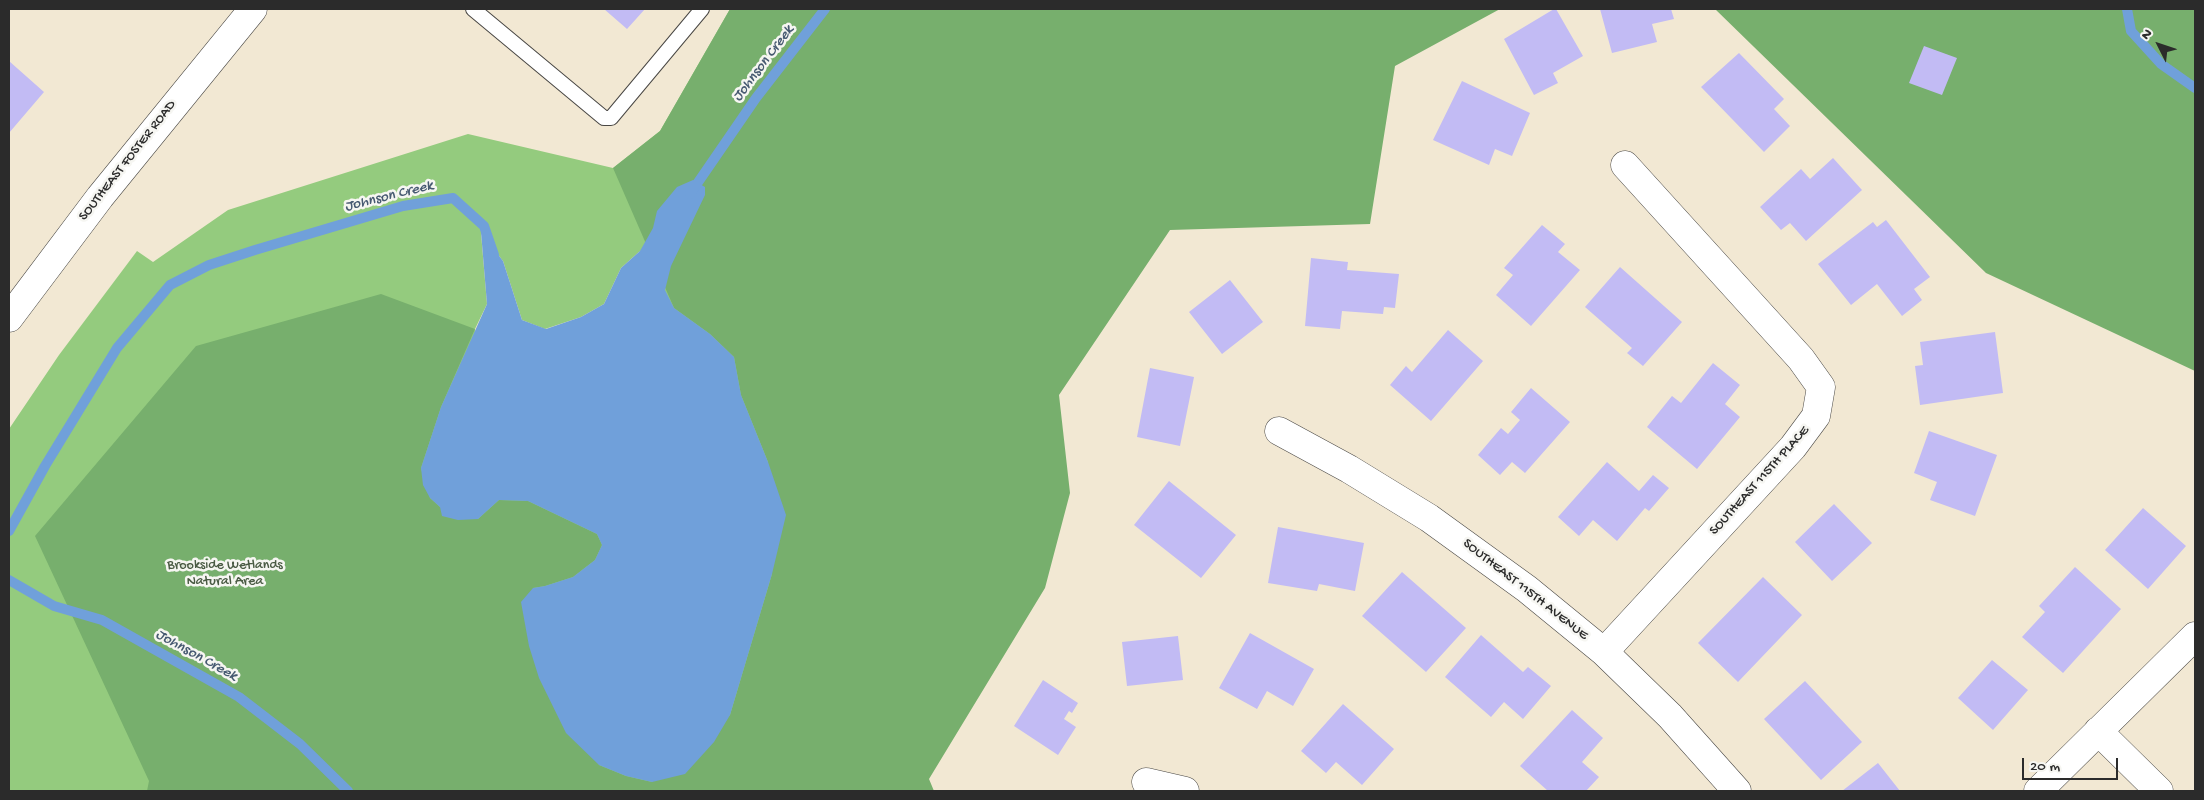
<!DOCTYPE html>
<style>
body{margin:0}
#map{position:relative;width:2204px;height:800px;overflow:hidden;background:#f2e8d3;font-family:"Gochi Hand",sans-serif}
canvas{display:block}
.frame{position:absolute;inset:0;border:10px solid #2b2b2b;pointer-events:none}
.north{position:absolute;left:2134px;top:20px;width:50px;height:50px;-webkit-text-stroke:4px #f6f6f2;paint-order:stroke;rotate:311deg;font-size:14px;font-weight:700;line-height:20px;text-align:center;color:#2b2b2b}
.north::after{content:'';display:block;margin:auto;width:18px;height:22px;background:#2b2b2b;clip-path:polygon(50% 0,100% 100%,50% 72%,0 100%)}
.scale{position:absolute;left:2022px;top:758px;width:96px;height:22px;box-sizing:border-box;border:2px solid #2b2b2b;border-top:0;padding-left:6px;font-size:15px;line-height:18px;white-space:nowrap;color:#2b2b2b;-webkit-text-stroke:4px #f6f6f2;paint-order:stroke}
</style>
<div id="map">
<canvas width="2204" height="800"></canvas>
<div class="frame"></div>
<div class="north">N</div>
<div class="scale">20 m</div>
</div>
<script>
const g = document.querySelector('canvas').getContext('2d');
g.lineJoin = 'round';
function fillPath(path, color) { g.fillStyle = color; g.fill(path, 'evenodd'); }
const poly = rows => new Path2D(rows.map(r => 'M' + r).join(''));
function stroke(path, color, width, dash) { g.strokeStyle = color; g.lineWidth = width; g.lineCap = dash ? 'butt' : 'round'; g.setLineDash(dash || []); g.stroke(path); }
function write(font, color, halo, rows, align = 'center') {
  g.font = font + ' "Gochi Hand",sans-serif'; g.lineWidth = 5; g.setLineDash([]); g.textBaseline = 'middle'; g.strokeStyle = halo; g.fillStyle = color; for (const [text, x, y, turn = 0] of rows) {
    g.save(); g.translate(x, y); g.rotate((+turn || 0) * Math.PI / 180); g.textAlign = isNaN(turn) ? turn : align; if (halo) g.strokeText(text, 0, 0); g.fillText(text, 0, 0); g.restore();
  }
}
fillPath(poly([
 [730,9,1073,208,840,791,9,791,9,429,59,355,137,251,153,262,228,210,468,134,613,168,660,131],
 [653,228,499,500,475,329,487,304,481,233,503,261,522,320,545,329,581,317,604,304,621,268,640,251]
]), '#94cb7e');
fillPath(poly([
 [730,9,1500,9,1395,66,1370,224,1170,230,1059,395,1070,493,1045,588,929,779,934,791,147,791,149,781,35,536,196,346,381,294,475,329,441,407,421,468,430,498,440,507,478,519,499,500,528,501,597,534,602,545,595,560,573,577,545,586,533,588,599,765,626,776,652,782,730,715,772,574,768,462,741,395,734,357,710,334,674,308,613,168,660,131],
 [1715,9,2195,9,2195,371,1986,273]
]), '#77af6d');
fillPath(poly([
 [693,180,705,187,705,195,671,266,665,290,674,308,710,334,734,357,741,395,768,462,786,515,772,574,730,715,714,742,685,774,652,782,626,776,599,765,566,733,539,678,529,646,521,602,533,588,545,586,573,577,595,560,602,545,597,534,528,501,499,500,478,519,458,520,442,516,440,507,430,498,423,485,421,468,441,407,487,304,481,232,503,261,522,320,546,329,581,317,604,304,621,268,640,251,653,228,657,211,677,187]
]), '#70a0da');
stroke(poly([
 [2127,9,2131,31,2161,64,2195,88],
 [690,194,756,98,825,9],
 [9,531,45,466,117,348,170,285,209,265,255,250,403,206,453,198,484,226,494,255],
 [9,580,54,606,102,620,239,697,300,744,348,791]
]), '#70a0da', 10);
fillPath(poly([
 [604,9,645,9,627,29],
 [1554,9,1556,9,1583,56,1553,73,1558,83,1534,95,1504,39],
 [1600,9,1671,9,1674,19,1652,24,1657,42,1612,53],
 [1924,46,1957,58,1942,95,1909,83],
 [1739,53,1784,99,1774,109,1790,126,1764,152,1701,87],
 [9,61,44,92,9,133],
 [1462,81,1530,113,1512,156,1495,149,1489,165,1433,140],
 [1833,158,1862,190,1806,241,1790,223,1781,230,1760,207,1801,169,1810,179],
 [1886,220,1930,277,1914,289,1922,300,1902,316,1877,284,1851,305,1818,264,1873,222,1877,227],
 [1542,225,1565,244,1558,252,1580,270,1531,326,1496,295,1513,275,1504,268],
 [1311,258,1348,262,1347,270,1399,274,1395,308,1384,307,1383,314,1342,311,1340,329,1305,326],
 [1620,267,1682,322,1643,366,1627,353,1632,348,1585,307],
 [1230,280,1263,322,1222,354,1189,312],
 [1448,330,1483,361,1431,421,1390,385,1406,366,1412,372],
 [1995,332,2003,393,1920,405,1915,366,1923,365,1920,342],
 [1713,363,1740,385,1725,404,1740,417,1697,469,1647,427,1672,396,1681,403],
 [1150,368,1194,377,1180,446,1137,437],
 [1531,388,1570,422,1525,473,1512,462,1500,475,1478,455,1501,428,1508,434,1520,420,1511,412],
 [1929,431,1997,455,1975,516,1930,500,1937,482,1914,473],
 [1607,462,1639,491,1653,475,1669,488,1649,511,1645,508,1617,541,1593,520,1579,536,1558,517],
 [1169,481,1236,535,1201,578,1134,525],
 [1834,504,1872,543,1832,581,1795,542],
 [2143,508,2186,546,2148,589,2105,550],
 [1278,527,1364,543,1355,591,1319,584,1317,591,1268,583],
 [2075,567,2121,609,2063,673,2022,637,2045,612,2039,606],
 [1402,572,1466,628,1426,672,1362,616],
 [1763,577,1802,615,1738,682,1698,643],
 [1250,633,1314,669,1293,706,1267,691,1257,709,1219,688],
 [1481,635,1523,672,1528,667,1551,686,1523,719,1504,702,1491,717,1445,677],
 [1178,636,1183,680,1127,686,1122,642],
 [1992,660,2028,690,1993,730,1958,698],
 [1043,680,1078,703,1072,713,1069,711,1064,719,1076,727,1058,755,1014,726],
 [1805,681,1862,742,1821,780,1764,719],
 [1343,704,1394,749,1362,785,1336,762,1326,773,1301,751],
 [1572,710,1603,738,1582,762,1599,777,1586,791,1548,791,1520,766],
 [1878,763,1900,791,1842,791]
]), '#c2bbf4');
const lane = poly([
 [473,9,604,118,611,118,702,9]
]);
const street = poly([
 [1279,431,1349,469,1429,518,1527,589,1604,652,1670,716,1737,791],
 [1604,652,1793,447,1816,416,1821,387,1801,359,1625,165],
 [2098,731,2159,791],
 [1146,782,1185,791],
 [2038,791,2195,636]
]);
const primary = poly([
 [9,318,100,197,253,9]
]);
stroke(lane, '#494744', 16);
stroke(street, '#494744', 29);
stroke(primary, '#494744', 29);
stroke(lane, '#fff', 14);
stroke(street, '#fff', 28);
stroke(primary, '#fff', 28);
write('14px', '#2b2b2b', '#f6f6f2', [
 ["SOUTHEAST FOSTER ROAD",128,161,-52],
 ["SOUTHEAST 115TH PLACE",1760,481,-48],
 ["SOUTHEAST 115TH AVENUE",1525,590,38]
]);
write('14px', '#4a5b44', '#f6f6f2', [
 ["Brookside Wetlands",225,566],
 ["Natural Area",225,582]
]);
write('italic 15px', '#475a71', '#f6f6f2', [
 ["Johnson Creek",764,64,-53],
 ["Johnson Creek",389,197,-14],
 ["Johnson Creek",196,656,29]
]);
</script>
